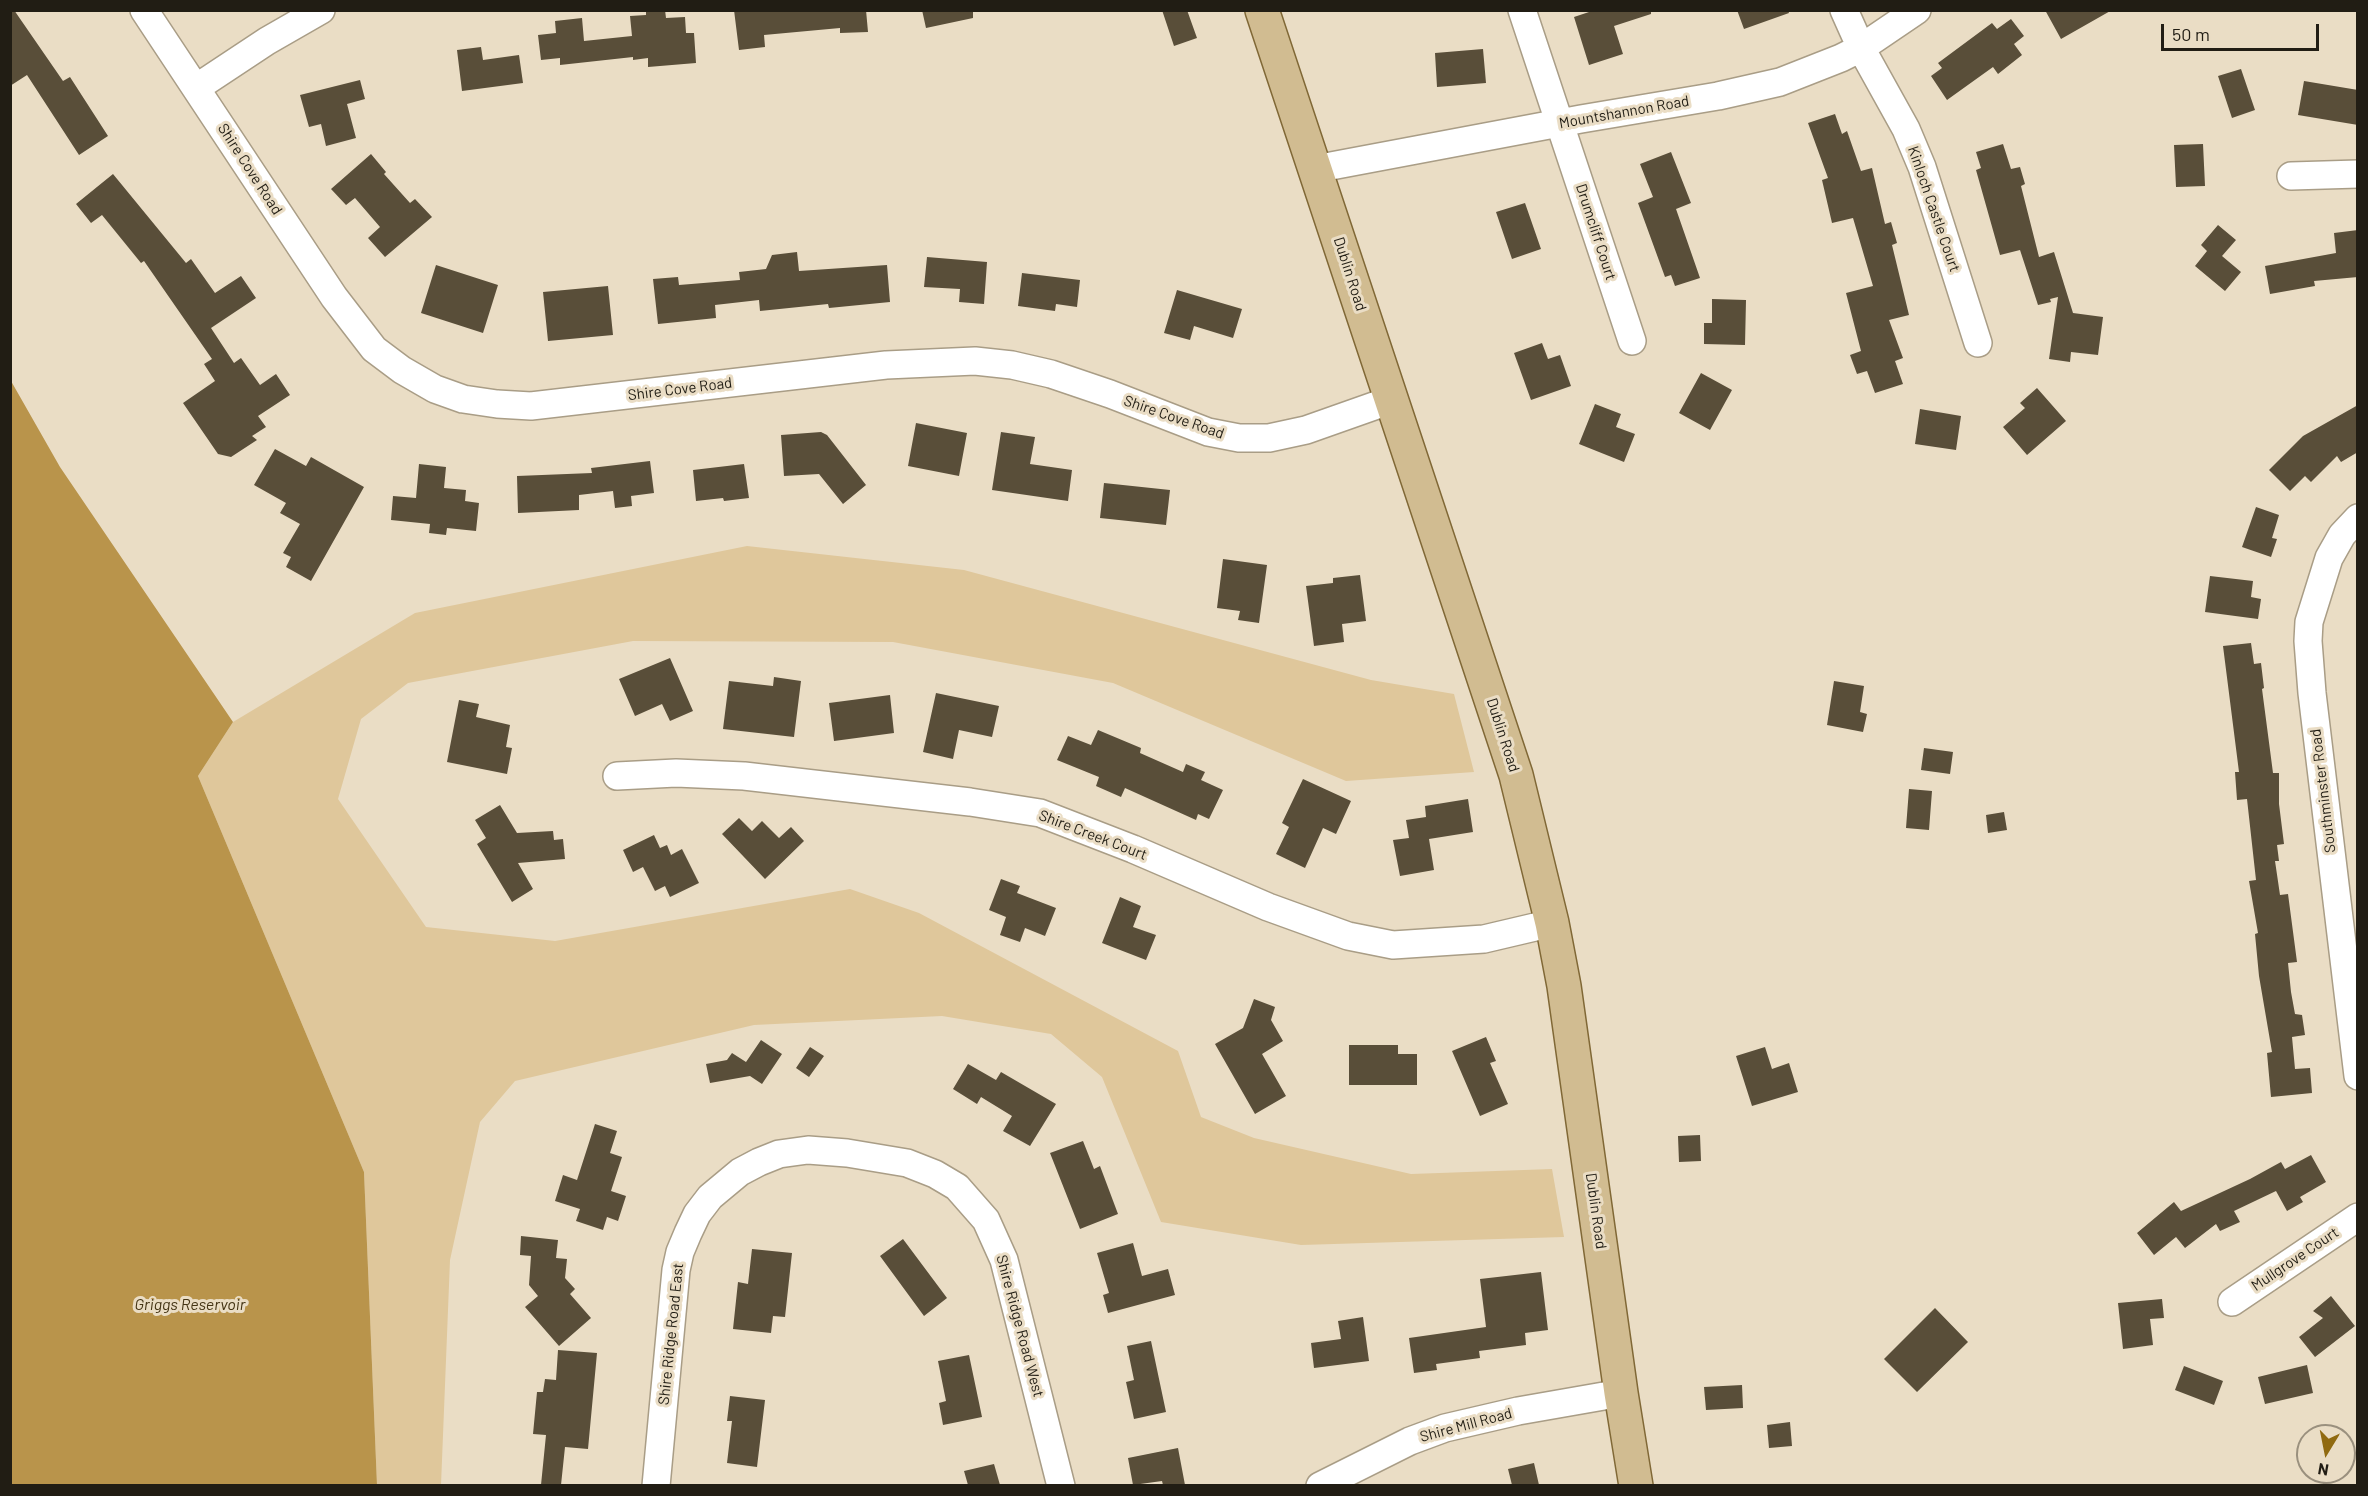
<!DOCTYPE html>
<style>
body{margin:0}
#map{position:relative;width:2368px;height:1496px;overflow:hidden;background:#eaddc5;font-family:Barlow,sans-serif}
canvas{display:block}
.frame{position:absolute;inset:0;border:12px solid #211d14;pointer-events:none}
.north{position:absolute;left:2296px;top:1424px;width:60px;height:60px;box-sizing:border-box;background:#eaddc5;border:2px solid #9a907e;border-radius:50%;rotate:190deg;font-size:16px;font-weight:700;line-height:24px;text-align:center;color:#211d14}
.north::after{content:'';display:block;margin:auto;width:21px;height:27px;background:#906a10;clip-path:polygon(50% 0,100% 100%,50% 72%,0 100%)}
.scale{position:absolute;left:2161px;top:24px;width:158px;height:27px;box-sizing:border-box;border:3px solid #211d14;border-top:0;padding-left:8px;font-size:18px;line-height:21px;white-space:nowrap;color:#211d14;-webkit-text-stroke:4px #eaddc5;paint-order:stroke}
</style>
<div id="map">
<canvas width="2368" height="1496"></canvas>
<div class="frame"></div>
<div class="north">N</div>
<div class="scale">50 m</div>
</div>
<script>
const g = document.querySelector('canvas').getContext('2d');
g.lineJoin = 'round';
function fillPath(path, color) { g.fillStyle = color; g.fill(path, 'evenodd'); }
const poly = rows => new Path2D(rows.map(r => 'M' + r).join(''));
function stroke(path, color, width, dash) { g.strokeStyle = color; g.lineWidth = width; g.lineCap = dash ? 'butt' : 'round'; g.setLineDash(dash || []); g.stroke(path); }
function write(font, color, halo, rows, align = 'center') {
  g.font = font + ' Barlow,sans-serif'; g.lineWidth = 6; g.setLineDash([]); g.textBaseline = 'middle'; g.strokeStyle = halo; g.fillStyle = color; for (const [text, x, y, turn = 0] of rows) {
    g.save(); g.translate(x, y); g.rotate((+turn || 0) * Math.PI / 180); g.textAlign = isNaN(turn) ? turn : align; if (halo) g.strokeText(text, 0, 0); g.fillText(text, 0, 0); g.restore();
  }
}
fillPath(poly([
 [747,546,964,570,1371,680,1454,694,1474,772,1346,781,1113,683,893,642,633,641,408,683,361,719,338,799,426,927,555,941,850,889,919,913,1178,1051,1201,1117,1254,1138,1411,1174,1552,1169,1564,1237,1301,1245,1161,1222,1102,1077,1051,1034,942,1016,754,1025,515,1081,480,1122,450,1260,441,1485,377,1485,364,1172,198,776,233,722,415,613]
]), '#dfc79b');
fillPath(poly([
 [11,381,60,467,233,722,198,776,364,1172,377,1485,11,1485]
]), '#b9944b');
fillPath(poly([
 [10,10,14,10,63,81,70,77,108,136,79,155,27,75,10,86],
 [646,10,665,10,666,18,685,17,686,33,694,33,696,63,648,67,648,58,633,60,633,57,560,65,560,58,541,60,538,35,556,33,555,21,582,18,584,41,632,36,630,16,646,15],
 [734,10,866,10,868,32,840,33,840,28,764,35,765,47,739,50],
 [922,10,973,10,973,18,926,28],
 [1162,10,1187,10,1197,38,1174,46],
 [1595,10,1651,10,1651,14,1614,26,1623,54,1589,65,1574,17],
 [1737,10,1788,10,1789,13,1744,29],
 [2045,10,2112,10,2061,39],
 [2011,19,2024,36,2014,44,2022,55,1998,74,1993,67,1947,100,1931,76,1942,68,1938,63,1992,23,1997,29],
 [481,47,483,60,519,55,523,83,462,91,457,50],
 [1483,49,1486,83,1437,87,1435,53],
 [2241,69,2255,110,2232,118,2218,76],
 [360,80,365,99,347,104,356,138,326,146,321,124,309,127,300,95],
 [2304,81,2358,90,2358,125,2298,115],
 [1835,114,1842,134,1847,131,1861,171,1872,168,1885,224,1891,222,1897,243,1892,245,1909,315,1889,320,1903,358,1895,361,1903,384,1875,393,1867,371,1857,374,1850,355,1861,351,1846,293,1873,286,1853,218,1832,223,1822,180,1828,178,1808,123],
 [2003,144,2011,169,2020,167,2025,184,2021,186,2039,257,2054,252,2073,313,2103,317,2098,355,2071,352,2070,362,2049,359,2058,297,2050,299,2051,302,2038,305,2020,250,2000,255,1976,170,1981,168,1976,152],
 [2203,144,2205,186,2176,187,2174,145],
 [1671,152,1691,203,1676,209,1700,278,1675,286,1671,275,1665,277,1638,203,1653,197,1640,164],
 [371,154,386,172,384,174,410,203,415,199,432,217,385,257,368,238,380,227,355,198,346,205,331,189],
 [113,174,186,263,191,259,215,293,241,276,256,298,211,328,234,363,241,358,260,385,276,374,290,395,258,416,266,427,252,436,257,440,231,457,218,454,183,403,215,381,204,364,212,359,144,261,141,263,102,215,91,223,76,204],
 [1525,203,1541,249,1512,259,1496,212],
 [2218,225,2236,240,2222,256,2241,272,2225,291,2195,266,2207,251,2201,245],
 [2358,230,2358,277,2314,281,2315,286,2270,294,2265,266,2336,253,2334,233],
 [797,252,799,271,887,265,890,302,829,308,828,304,760,311,759,300,715,305,716,318,658,324,653,279,678,277,679,285,740,280,739,272,766,269,772,255],
 [927,257,987,262,984,304,959,302,960,289,924,287],
 [436,265,498,285,483,333,421,313],
 [1022,273,1080,280,1077,307,1056,304,1055,311,1018,306],
 [608,286,613,335,548,341,543,292],
 [1177,290,1242,309,1233,338,1194,326,1190,340,1164,333],
 [1712,299,1746,300,1745,345,1704,344,1704,323,1712,323],
 [1542,343,1548,359,1560,355,1571,386,1531,400,1514,353],
 [1701,373,1732,390,1710,430,1679,413],
 [2037,388,2066,421,2027,455,2003,427,2025,408,2020,403],
 [1595,404,1621,414,1616,427,1635,434,1624,462,1579,444],
 [2358,405,2358,452,2341,462,2337,456,2311,482,2305,476,2290,491,2269,470,2303,436],
 [1920,409,1961,416,1956,450,1915,444],
 [916,423,967,433,959,476,908,466],
 [821,432,827,435,866,485,843,504,819,474,784,476,781,435],
 [1001,432,1035,437,1030,464,1072,470,1068,501,992,490],
 [275,449,306,466,311,457,364,487,311,581,286,567,291,557,283,553,300,524,280,513,286,503,254,485],
 [650,461,654,493,631,496,632,506,615,508,613,491,579,495,579,510,518,513,517,476,592,473,591,468],
 [419,464,446,467,444,488,466,490,465,501,479,503,476,531,447,528,446,535,429,533,430,524,391,520,393,496,416,498],
 [744,464,749,498,724,501,723,498,696,501,693,470],
 [1104,483,1170,490,1166,525,1100,518],
 [2256,507,2279,515,2272,538,2277,539,2271,557,2242,547],
 [1223,559,1267,565,1259,623,1238,620,1240,611,1217,608],
 [1360,575,1366,621,1342,624,1344,642,1314,646,1306,586,1333,583,1333,578],
 [2210,576,2253,581,2251,597,2261,599,2258,619,2205,612],
 [2251,643,2254,664,2261,663,2264,688,2262,689,2273,773,2279,773,2279,804,2284,844,2277,845,2279,861,2275,861,2280,895,2288,894,2297,962,2288,963,2291,992,2295,1014,2302,1015,2305,1035,2292,1037,2295,1069,2310,1068,2312,1093,2271,1097,2267,1053,2272,1052,2259,976,2255,934,2258,933,2249,881,2256,880,2247,799,2237,800,2235,772,2239,772,2223,646],
 [670,658,693,711,670,721,662,704,635,716,619,679],
 [774,677,801,681,794,737,723,729,729,681,773,686],
 [1834,681,1864,686,1860,712,1867,714,1863,732,1827,725],
 [936,693,999,706,992,737,959,730,953,759,923,752],
 [890,695,894,733,834,741,829,703],
 [459,700,479,704,476,717,510,725,506,747,512,748,507,774,447,762],
 [1098,730,1141,748,1140,753,1183,772,1186,764,1205,772,1201,780,1223,790,1209,819,1198,814,1196,820,1125,788,1121,797,1096,786,1099,777,1057,760,1068,736,1091,745],
 [1924,748,1953,752,1950,774,1921,770],
 [1303,779,1351,801,1336,834,1323,828,1305,868,1276,854,1289,827,1282,823],
 [1909,789,1932,791,1929,830,1906,828],
 [1468,799,1473,832,1429,839,1434,870,1400,876,1393,840,1409,838,1406,820,1426,817,1425,806],
 [500,805,517,833,553,831,554,840,563,839,565,859,518,863,533,889,512,902,477,844,486,838,475,820],
 [2004,812,2007,830,1988,833,1986,815],
 [739,818,752,831,762,821,779,838,791,827,804,841,765,879,722,834],
 [654,835,660,848,667,845,671,855,682,849,699,883,670,897,665,886,655,891,643,867,633,872,623,850],
 [1001,879,1020,886,1017,893,1056,908,1045,936,1025,928,1020,942,1000,935,1006,917,989,910],
 [1120,897,1141,906,1133,927,1156,935,1146,960,1102,943],
 [1254,999,1275,1007,1271,1020,1283,1041,1262,1054,1286,1096,1255,1114,1215,1044,1243,1028],
 [1486,1037,1496,1061,1490,1063,1508,1104,1480,1116,1452,1051],
 [761,1040,782,1054,762,1084,750,1076,710,1083,706,1064,727,1060,732,1053,746,1062],
 [1349,1045,1398,1045,1398,1054,1417,1054,1417,1085,1349,1085],
 [810,1047,824,1056,809,1077,796,1068],
 [1765,1047,1772,1069,1789,1063,1798,1092,1752,1106,1736,1056],
 [968,1064,996,1080,1001,1072,1056,1104,1030,1146,1003,1131,1012,1116,981,1097,977,1104,953,1089],
 [595,1124,617,1131,610,1153,622,1157,611,1191,626,1196,618,1221,607,1217,603,1230,576,1221,580,1209,555,1201,563,1175,577,1180],
 [1700,1135,1701,1161,1679,1162,1678,1136],
 [1083,1141,1094,1169,1100,1166,1118,1214,1080,1229,1050,1153],
 [2311,1155,2326,1182,2300,1197,2303,1202,2287,1211,2276,1191,2234,1211,2240,1222,2220,1231,2216,1224,2185,1248,2176,1237,2154,1255,2137,1233,2174,1202,2181,1211,2250,1179,2281,1162,2285,1169],
 [521,1236,558,1240,556,1258,567,1259,565,1278,575,1289,570,1294,591,1318,559,1346,525,1307,538,1296,529,1285,531,1256,520,1255],
 [903,1239,947,1298,924,1316,880,1256],
 [1133,1243,1142,1276,1168,1269,1175,1295,1108,1313,1103,1295,1109,1293,1097,1253],
 [752,1249,792,1253,785,1317,773,1316,771,1333,733,1329,738,1282,748,1284],
 [1541,1272,1548,1330,1525,1333,1526,1345,1479,1351,1480,1358,1436,1364,1437,1370,1414,1373,1409,1338,1486,1327,1480,1279],
 [2331,1296,2355,1326,2315,1357,2299,1337,2323,1318,2313,1311],
 [2162,1299,2164,1318,2150,1319,2153,1345,2123,1349,2118,1303],
 [1935,1308,1968,1342,1917,1392,1884,1359],
 [1363,1317,1369,1361,1314,1368,1311,1343,1341,1339,1338,1321],
 [1151,1341,1166,1412,1134,1419,1126,1382,1134,1380,1127,1346],
 [558,1350,597,1353,588,1449,565,1447,561,1485,541,1485,546,1435,533,1434,537,1392,543,1392,545,1379,556,1380],
 [969,1355,982,1417,943,1425,939,1403,946,1401,938,1361],
 [2307,1365,2313,1393,2265,1404,2258,1377],
 [2184,1366,2223,1381,2214,1405,2175,1390],
 [1742,1385,1743,1408,1706,1410,1704,1387],
 [730,1396,765,1400,757,1467,727,1463,732,1421,727,1421],
 [1790,1422,1792,1446,1769,1448,1767,1425],
 [1178,1448,1185,1485,1163,1485,1162,1481,1133,1485,1128,1458],
 [1534,1463,1539,1485,1512,1485,1508,1469],
 [994,1464,1000,1485,968,1485,964,1471]
]), '#594e39');
const minor = poly([
 [144,10,334,297,374,349,402,370,435,389,463,399,497,404,531,406,886,365,975,361,1012,365,1051,374,1110,394,1208,432,1239,438,1269,438,1306,430,1391,400],
 [1522,10,1632,341],
 [1844,10,1861,48,1906,129,1922,167,1978,343],
 [196,88,267,41,321,10],
 [1315,169,1581,119,1718,96,1780,82,1841,58,1861,48,1917,10],
 [2291,176,2358,174],
 [2358,518,2342,535,2329,558,2309,622,2308,641,2312,693,2358,1076],
 [617,776,676,773,744,776,970,802,1040,813,1133,849,1268,907,1348,936,1393,945,1484,939,1552,923],
 [2232,1302,2358,1217],
 [656,1486,676,1270,680,1252,688,1233,697,1214,710,1197,740,1172,759,1162,779,1154,808,1150,847,1153,907,1163,935,1174,957,1187,986,1220,1004,1260,1061,1486],
 [1320,1486,1410,1441,1445,1428,1518,1411,1621,1393]
]);
const major = poly([
 [1262,10,1516,775,1552,923,1564,986,1621,1393,1636,1486]
]);
stroke(minor, '#a99d86', 30);
stroke(major, '#806836', 36);
stroke(minor, '#fff', 27);
stroke(major, '#d1bc91', 33);
write('15px', '#211d14', '#eaddc5', [
 ["Mountshannon Road",1624,112,-10],
 ["Shire Cove Road",250,169,57],
 ["Kinloch Castle Court",1934,209,71],
 ["Drumcliff Court",1596,232,72],
 ["Dublin Road",1350,274,72],
 ["Shire Cove Road",680,389,-7],
 ["Shire Cove Road",1174,417,19],
 ["Dublin Road",1503,735,72],
 ["Southminster Road",2323,791,-97],
 ["Shire Creek Court",1093,835,21],
 ["Dublin Road",1596,1211,82],
 ["Mullgrove Court",2295,1259,-34],
 ["Shire Ridge Road West",1020,1326,75],
 ["Shire Ridge Road East",671,1334,-84],
 ["Shire Mill Road",1466,1425,-15]
]);
write('italic 16px', '#443414', '#eaddc5', [
 ["Griggs Reservoir",190,1305]
]);
</script>
